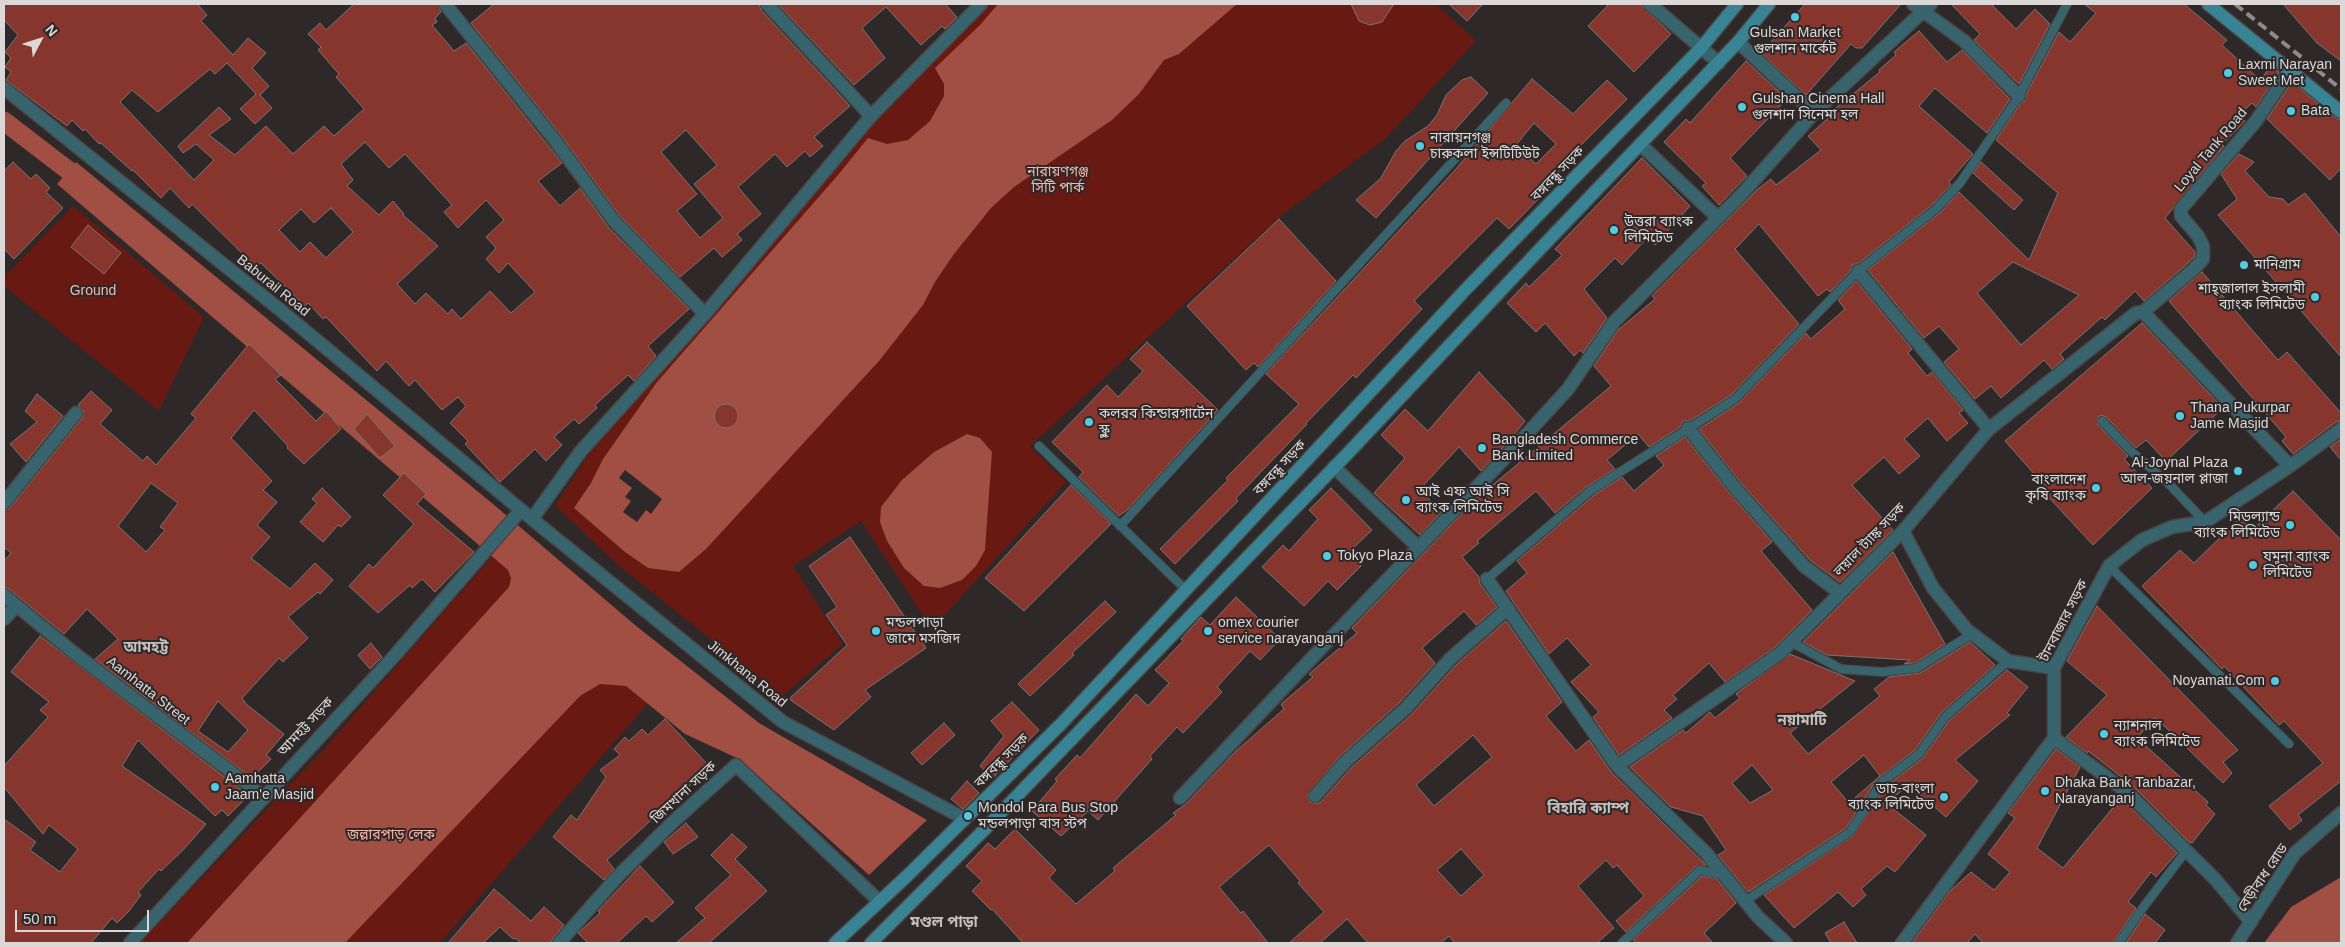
<!DOCTYPE html>
<meta charset="utf-8">
<style>
body{margin:0}
#map{position:relative;width:2345px;height:947px;overflow:hidden;background:#2e2928;font-family:Helvetica,sans-serif}
canvas{display:block}
.frame{position:absolute;inset:0;border:5px solid #dbd8d7;pointer-events:none}
.north{position:absolute;left:15px;top:15px;width:50px;height:50px;-webkit-text-stroke:4px #2e2928;paint-order:stroke;rotate:50deg;font-size:14px;font-weight:700;line-height:20px;text-align:center;color:#dbd8d7}
.north::after{content:'';display:block;margin:auto;width:18px;height:22px;background:#dbd8d7;clip-path:polygon(50% 0,100% 100%,50% 72%,0 100%)}
.scale{position:absolute;left:15px;top:910px;width:134px;height:22px;box-sizing:border-box;border:2px solid #dbd8d7;border-top:0;padding-left:6px;font-size:15px;line-height:18px;white-space:nowrap;color:#dbd8d7;-webkit-text-stroke:4px #2e2928;paint-order:stroke}
</style>
<div id="map">
<canvas width="2345" height="947"></canvas>
<div class="frame"></div>
<div class="north">N</div>
<div class="scale">50 m</div>
</div>
<script>
const g = document.querySelector('canvas').getContext('2d');
g.lineJoin = 'round';
function fillPath(path, color) { g.fillStyle = color; g.fill(path, 'evenodd'); }
const poly = rows => new Path2D(rows.map(r => 'M' + r).join(''));
function stroke(path, color, width, dash) { g.strokeStyle = color; g.lineWidth = width; g.lineCap = dash ? 'butt' : 'round'; g.setLineDash(dash || []); g.stroke(path); }
function write(font, color, halo, rows, align = 'center') {
  g.font = font + ' Helvetica,"Noto Sans Bengali",sans-serif'; g.lineWidth = 4; g.setLineDash([]); g.textBaseline = 'middle'; g.strokeStyle = halo; g.fillStyle = color; for (const [text, x, y, turn = 0] of rows) {
    g.save(); g.translate(x, y); g.rotate((+turn || 0) * Math.PI / 180); g.textAlign = isNaN(turn) ? turn : align; if (halo) g.strokeText(text, 0, 0); g.fillText(text, 0, 0); g.restore();
  }
}
fillPath(poly([
 [986,4,1436,4,1476,41,1385,139,1282,215,1030,446,1066,482,932,629,861,521,793,566,843,644,782,696,618,565,555,506,600,437,845,153],
 [73,206,204,317,159,411,4,286,4,277],
 [496,552,657,693,440,943,140,943,324,749]
]), '#671912');
fillPath(poly([
 [998,4,1237,4,1179,54,1164,60,1139,94,1112,120,1014,187,991,208,954,254,935,282,923,305,879,361,706,549,679,572,648,568,625,552,574,508,591,483,603,459,657,382,838,175,868,138,887,144,908,140,930,121,944,96,944,84,935,68,980,25],
 [76,162,493,504,635,625,759,723,927,820,869,875,739,759,685,734,626,686,600,684,580,696,345,943,187,943,509,587,511,578,508,570,57,184],
 [967,434,980,438,992,452,985,550,976,566,962,580,940,588,924,586,904,568,887,541,880,522,881,507,902,480,934,452],
 [2341,877,2341,943,2264,943,2291,907]
]), '#a14e43');
fillPath(poly([
 [625,470,662,499,651,514,646,510,637,522,623,512,631,501,625,497,632,488,619,478]
]), '#2e2928');
stroke(poly([
 [4,121,69,171]
]), '#a14e43', 19);
const building = poly([
 [4,4,197,4,207,15,201,21,233,55,248,38,266,53,252,68,269,86,260,95,272,108,255,124,240,109,256,94,227,63,215,74,210,69,158,112,132,90,120,102,194,180,214,160,196,144,183,153,178,146,219,107,231,119,209,135,235,155,266,126,293,154,324,126,334,136,364,109,336,77,339,74,318,50,321,47,308,34,320,23,326,30,354,4,437,4,441,12,435,18,437,22,432,25,454,51,466,43,562,163,538,181,560,206,580,188,608,227,689,309,648,346,656,356,634,381,628,375,595,405,597,408,579,424,574,419,554,437,562,445,546,461,535,449,500,482,465,444,468,441,450,423,466,406,458,397,442,410,415,380,409,386,386,361,377,371,326,317,323,319,308,303,305,306,261,263,256,267,192,204,189,208,170,188,161,198,133,170,132,171,101,143,99,144,85,129,83,131,72,120,67,126,6,80,11,72,5,67,11,58,5,52,18,35,4,20,4,4],
 [365,142,389,168,405,154,452,205,444,212,458,228,486,200,504,220,486,237,496,248,486,259,499,273,508,263,535,292,511,313,490,291,461,319,452,309,448,314,426,293,415,304,397,284,438,246,403,215,404,214,393,201,379,215,347,186,353,180,341,164,365,142],
 [331,208,353,232,326,258,310,242,300,252,279,230,301,209,314,223,331,208],
 [494,4,759,4,761,10,850,106,814,137,823,146,810,157,805,151,787,167,775,154,738,187,761,214,737,234,742,240,722,257,714,248,680,277,620,216,560,134,471,23,494,4],
 [686,130,717,165,694,184,723,218,700,238,677,211,697,194,661,152,686,130],
 [778,4,945,4,957,17,945,29,942,26,921,45,886,7,862,28,885,58,854,85,778,4],
 [1351,4,1394,4,1382,22,1370,25,1359,21,1351,4],
 [1449,4,1483,4,1467,21,1449,4],
 [1609,4,1640,4,1671,34,1634,72,1588,26,1609,4],
 [1805,4,1901,4,1862,48,1856,48,1851,44,1806,95,1761,53,1805,4],
 [1951,4,1991,4,2016,29,2035,9,2050,24,2019,84,1974,40,1980,34,1951,4],
 [2084,4,2184,4,2227,40,2222,45,2260,80,2271,66,2279,72,2256,107,2252,103,2239,115,2245,121,2222,145,2224,146,2165,218,2195,252,2195,256,2187,264,2144,301,2135,291,2105,320,2102,317,2060,354,2064,359,2052,369,2044,360,2001,398,1991,386,1975,399,1944,362,1959,349,1939,326,1924,338,1868,270,1941,212,1959,192,2029,260,2058,193,1996,140,2020,104,2025,101,2027,93,2059,32,2070,42,2096,13,2084,4],
 [2013,262,2079,295,2021,345,1977,293,2013,262],
 [2283,4,2341,4,2341,61,2317,43,2283,4],
 [1919,31,1947,62,1962,50,2010,99,1987,133,1935,88,1919,106,1973,154,1949,182,1951,185,1933,204,1859,263,1852,265,1850,271,1830,292,1827,289,1818,296,1759,224,1735,249,1799,324,1731,395,1691,420,1683,421,1680,427,1649,447,1638,434,1607,460,1615,469,1586,487,1555,513,1536,491,1477,541,1479,543,1462,557,1479,577,1480,584,1497,607,1476,625,1464,611,1422,648,1435,663,1400,702,1339,757,1307,795,1310,802,1317,804,1321,802,1351,768,1412,714,1456,665,1506,621,1562,702,1546,716,1576,751,1589,740,1611,772,1706,865,1696,866,1626,932,1616,921,1644,896,1617,865,1613,868,1606,860,1578,886,1614,928,1597,943,1455,943,1449,936,1441,943,1368,943,1347,919,1320,943,1289,943,1324,912,1298,883,1300,881,1269,845,1219,887,1241,913,1243,911,1268,943,1023,943,992,909,991,910,972,891,982,881,966,866,988,843,995,849,1015,829,1056,870,1049,878,1076,904,1115,871,1113,868,1176,815,1173,813,1186,804,1236,751,1284,709,1281,704,1313,677,1309,674,1357,633,1352,628,1476,499,1611,386,1594,366,1618,330,1655,299,1652,296,1758,189,1771,179,1776,185,1821,150,1808,136,1834,113,1832,111,1880,72,1879,70,1896,55,1894,52,1919,31],
 [1473,735,1492,757,1434,806,1416,785,1473,735],
 [1461,849,1484,875,1461,896,1437,870,1461,849],
 [1746,61,1787,99,1730,158,1747,176,1719,205,1702,186,1706,183,1664,142,1686,119,1690,123,1746,61],
 [1471,77,1488,93,1376,218,1356,200,1381,178,1396,151,1405,141,1428,126,1437,115,1446,95,1462,80,1471,77],
 [1532,79,1573,114,1607,80,1627,99,1565,161,1568,164,1552,180,1555,182,1509,229,1497,218,1414,301,1422,309,1356,378,1353,375,1306,423,1307,424,1236,498,1238,501,1175,564,1160,549,1228,480,1226,478,1299,404,1266,374,1455,170,1532,79],
 [1534,123,1556,144,1536,164,1516,145,1534,123],
 [2292,82,2336,118,2341,120,2341,168,2330,180,2267,119,2292,82],
 [2239,154,2254,162,2245,171,2269,197,2283,199,2288,205,2305,193,2341,237,2341,357,2218,215,2237,199,2221,174,2239,154],
 [1642,158,1690,206,1655,245,1647,238,1622,265,1615,258,1584,289,1607,318,1583,353,1580,350,1574,356,1545,323,1536,332,1507,303,1526,283,1529,287,1562,255,1555,249,1642,158],
 [13,162,31,179,36,174,50,188,46,192,63,208,14,259,4,249,4,171,13,162],
 [1981,162,2023,200,2014,210,1973,173,1981,162],
 [1279,219,1336,281,1258,367,1254,363,1246,370,1187,306,1279,219],
 [88,225,121,253,104,274,71,247,88,225],
 [2202,272,2278,360,2287,352,2341,413,2341,421,2336,422,2293,454,2282,441,2286,437,2169,301,2202,272],
 [1856,281,1912,349,1908,353,1927,376,1932,372,1963,410,1959,413,1968,423,1947,441,1928,418,1904,439,1920,456,1899,474,1884,457,1852,485,1893,530,1840,582,1810,560,1742,484,1699,429,1739,403,1806,333,1811,339,1845,309,1838,300,1856,281],
 [2142,323,2223,408,2166,461,2146,440,2136,448,2106,417,2101,415,2098,417,2098,425,2128,456,2124,459,2152,488,2093,545,2040,488,2044,485,2005,441,2142,323],
 [1147,342,1218,410,1128,509,1119,516,1079,477,1083,472,1052,442,1107,385,1118,397,1143,371,1130,359,1147,342],
 [249,344,281,375,275,379,316,421,326,411,341,429,304,464,287,448,288,446,254,410,231,438,272,481,263,490,277,502,257,525,270,537,251,558,290,589,315,563,333,580,320,594,318,592,288,617,308,638,283,662,279,658,242,698,246,704,284,734,266,755,271,759,252,778,95,659,118,639,87,609,64,634,9,589,4,587,4,561,11,553,4,547,4,511,10,508,82,418,84,411,78,405,91,391,112,410,100,424,143,461,147,456,156,465,196,418,191,414,249,344],
 [151,483,178,503,160,527,165,530,146,552,118,526,151,483],
 [218,701,248,730,228,752,198,731,218,701],
 [1479,372,1525,421,1509,441,1481,471,1459,447,1419,490,1442,511,1420,535,1374,493,1405,458,1381,435,1405,409,1428,431,1479,372],
 [37,394,63,416,26,462,10,444,37,422,25,411,37,394],
 '714 416a12 12 0 1 1 24 0a12 12 0 1 1-24 0Z',
 [367,414,395,446,380,458,354,429,367,414],
 [1685,437,1730,494,1772,542,1761,551,1812,610,1774,648,1725,682,1709,663,1673,695,1677,699,1664,710,1672,718,1619,755,1593,717,1599,712,1571,682,1591,665,1567,638,1549,654,1506,591,1527,573,1517,561,1593,496,1622,477,1634,491,1664,465,1656,456,1685,437],
 [2341,439,2341,460,2330,447,2341,439],
 [404,473,426,494,417,504,474,552,435,592,422,579,412,588,410,585,378,613,349,586,369,564,373,568,414,524,383,495,404,473],
 [1071,485,1111,524,1024,611,985,578,1071,485],
 [322,488,351,517,341,527,338,525,323,542,300,522,317,503,312,499,322,488],
 [1331,488,1372,530,1348,553,1361,566,1337,590,1328,581,1304,606,1262,567,1283,545,1289,551,1318,519,1309,510,1331,488],
 [2293,491,2341,540,2341,781,2298,815,2302,820,2290,830,2269,806,2323,763,2284,721,2279,725,2224,666,2222,669,2142,586,2180,550,2194,563,2240,518,2252,530,2293,491],
 [850,537,926,648,865,690,871,697,834,730,789,699,847,645,826,615,837,607,809,566,850,537],
 [1893,552,1945,644,1915,663,1904,664,1910,660,1827,655,1803,642,1893,552],
 [1236,597,1280,639,1260,660,1250,651,1217,687,1222,692,1183,733,1177,727,1150,756,1152,759,1098,820,1088,811,1061,836,1032,811,1057,781,1055,779,1077,755,1080,758,1136,694,1148,706,1169,683,1155,670,1183,641,1181,639,1201,617,1210,625,1236,597],
 [1105,601,1116,612,1072,653,1074,655,1030,696,1018,684,1105,601],
 [2097,606,2238,750,2223,762,2232,773,2223,783,2155,717,2137,738,2208,802,2206,805,2215,814,2192,843,2189,842,2133,786,2088,751,2087,753,2066,737,2107,695,2067,661,2097,606],
 [40,636,240,789,247,797,228,816,222,810,215,816,138,740,122,766,206,824,184,849,161,871,159,869,138,892,141,895,129,911,117,923,112,918,91,943,4,943,4,819,36,842,30,850,60,872,78,849,49,825,43,834,4,787,4,766,48,717,40,710,49,702,11,672,40,636],
 [1970,642,1995,665,1941,713,1915,750,1877,779,1846,828,1748,892,1718,855,1726,850,1703,816,1671,807,1630,767,1683,730,1686,733,1710,712,1715,718,1740,698,1736,694,1790,654,1855,681,1790,733,1808,754,1880,696,1874,689,1889,677,1920,673,1970,642],
 [1864,755,1880,776,1849,803,1831,782,1864,755],
 [1752,765,1773,790,1750,803,1732,783,1752,765],
 [371,643,382,657,370,669,358,655,371,643],
 [2007,670,2028,687,2007,713,2010,715,1955,760,1978,781,1946,817,1909,785,1886,803,1926,835,1895,872,1887,866,1861,889,1866,895,1853,907,1838,892,1794,928,1764,895,1853,836,1886,786,1923,758,1949,721,2007,670],
 [1012,702,1039,730,993,778,980,766,1004,736,991,721,1012,702],
 [665,719,710,767,607,860,614,869,604,880,553,837,571,815,577,820,606,777,600,770,620,755,614,749,625,737,629,741,642,729,648,735,665,719],
 [944,723,955,735,922,765,911,753,944,723],
 [2056,749,2080,767,2037,848,2063,868,2121,798,2177,853,2156,877,2151,872,2128,902,2136,908,2113,943,1983,943,1975,934,1967,943,1912,943,1950,891,1971,872,1994,890,2010,872,1988,854,2015,818,2008,813,2056,749],
 [967,781,979,793,963,809,951,799,967,781],
 [686,823,698,837,673,854,664,842,686,823],
 [732,834,747,847,735,859,767,891,709,943,676,943,705,918,695,908,731,875,711,855,732,834],
 [640,866,674,902,652,922,646,916,617,943,588,943,578,933,600,913,598,911,640,866],
 [1702,876,1717,879,1736,903,1704,933,1713,943,1636,943,1633,940,1702,876],
 [494,889,531,921,544,907,564,925,553,938,551,943,521,943,515,938,513,939,500,927,483,943,448,943,494,889],
 [2145,914,2165,930,2155,943,2126,943,2145,914],
 [1844,922,1857,943,1831,943,1825,933,1844,922]
]);
fillPath(building, '#86362c');
stroke(building, '#7a7473', 1);
const lane = poly([
 [2102,421,2132,452,2169,484,2205,522],
 [1039,446,1187,591],
 [1120,526,1506,103],
 [2109,566,2289,744],
 [1487,579,1590,491,1735,399,1858,271,1937,208,1960,183,2019,96,2067,4],
 [1791,642,1841,669,1883,672,1917,668,1972,634],
 [1745,901,1850,832,1882,782,1919,754,1945,717,2008,661],
 [1622,943,1700,870,1723,875],
 [2119,943,2139,913,2186,851]
]);
const street = poly([
 [445,4,554,139,614,221,705,314],
 [767,4,871,116],
 [1650,4,1719,63],
 [1913,4,1964,41,2019,96],
 [1738,42,1814,113],
 [4,88,279,309,532,519,783,722,965,819],
 [1641,145,1718,218],
 [1858,271,1989,429],
 [2143,312,2193,270,2203,259,2203,246,2198,236,2181,216,2181,209,2256,121,2290,70],
 [1688,428,1736,489,1804,566,1840,593],
 [1334,467,1418,547],
 [4,503,76,413],
 [532,519,581,451,705,314,871,116,981,4],
 [1903,531,1933,588,1967,630,2008,661,2054,668],
 [1487,579,1617,766,1779,654,1903,531,1989,429,2136,313,2143,312,2290,466],
 [4,595,74,653,263,796],
 [4,619,16,606],
 [2054,738,2128,793,2215,879,2251,922],
 [1617,766,1706,853,1758,917,1786,943],
 [1315,796,1345,762,1406,708,1450,659,1508,608],
 [1180,798,1327,642,1502,461,1568,389,1614,322,1741,195,1814,113,1931,4],
 [130,943,396,654,521,510],
 [559,943,618,876,673,822,736,765,879,901],
 [1902,943,2054,738,2054,668,2109,566,2142,540,2172,527,2205,522,2290,466,2341,429],
 [2237,943,2295,853,2341,813]
]);
const secondary = poly([
 [2208,4,2341,112],
 [835,943,907,876,1061,724,1468,287,1701,48,1737,4],
 [871,943,983,831,1351,450,1541,248,1738,42,1769,4]
]);
stroke(lane, '#4a4544', 10);
stroke(street, '#4a4544', 15);
stroke(secondary, '#4a4544', 15);
stroke(lane, '#38646e', 8);
stroke(street, '#38646e', 12);
stroke(secondary, '#398494', 12);
stroke(poly([
 [2235,4,2341,89]
]), '#8e8a89', 4, [10, 5]);
for (const [x, y, r, color] of [
 [1795,17,5,"#56c9e1"],
 [2228,73,5,"#56c9e1"],
 [1742,107,5,"#56c9e1"],
 [2291,111,5,"#56c9e1"],
 [1420,146,5,"#56c9e1"],
 [1614,230,5,"#56c9e1"],
 [2244,265,5,"#56c9e1"],
 [2315,297,5,"#56c9e1"],
 [2180,416,5,"#56c9e1"],
 [1089,422,5,"#56c9e1"],
 [1482,448,5,"#56c9e1"],
 [2238,471,5,"#56c9e1"],
 [2096,488,5,"#56c9e1"],
 [1406,500,5,"#56c9e1"],
 [2290,525,5,"#56c9e1"],
 [1327,556,5,"#56c9e1"],
 [2253,565,5,"#56c9e1"],
 [876,631,5,"#56c9e1"],
 [1208,631,5,"#56c9e1"],
 [2275,681,5,"#56c9e1"],
 [2104,734,5,"#56c9e1"],
 [215,787,5,"#56c9e1"],
 [2045,791,5,"#56c9e1"],
 [1944,797,5,"#56c9e1"],
 [968,816,5,"#56c9e1"]
]) { const dot = new Path2D(); dot.arc(x, y, r, 0, 2 * Math.PI); g.fillStyle = color; g.fill(dot); stroke(dot, '#2e2928', 2); }
write('14px', '#dbd8d7', '#2e2928', [
 ["Gulsan Market",1795,33,"center"],
 ["গুলশান মার্কেট",1795,49,"center"],
 ["Laxmi Narayan",2238,65],
 ["Sweet Met",2238,81],
 ["Gulshan Cinema Hall",1752,99],
 ["গুলশান সিনেমা হল",1752,115],
 ["Bata",2301,111],
 ["নারায়নগঞ্জ",1430,138],
 ["চারুকলা ইন্সটিটিউট",1430,154],
 ["উত্তরা ব্যাংক",1624,222],
 ["লিমিটেড",1624,238],
 ["মানিগ্রাম",2254,265],
 ["শাহ্জালাল ইসলামী",2305,289,"right"],
 ["ব্যাংক লিমিটেড",2305,305,"right"],
 ["Thana Pukurpar",2190,408],
 ["Jame Masjid",2190,424],
 ["কলরব কিন্ডারগার্টেন",1099,414],
 ["স্কুল",1099,430],
 ["Bangladesh Commerce",1492,440],
 ["Bank Limited",1492,456],
 ["Al-Joynal Plaza",2228,463,"right"],
 ["আল-জয়নাল প্লাজা",2228,479,"right"],
 ["বাংলাদেশ",2086,480,"right"],
 ["কৃষি ব্যাংক",2086,496,"right"],
 ["আই এফ আই সি",1416,492],
 ["ব্যাংক লিমিটেড",1416,508],
 ["মিডল্যান্ড",2280,517,"right"],
 ["ব্যাংক লিমিটেড",2280,533,"right"],
 ["Tokyo Plaza",1337,556],
 ["যমুনা ব্যাংক",2263,557],
 ["লিমিটেড",2263,573],
 ["মন্ডলপাড়া",886,623],
 ["জামে মসজিদ",886,639],
 ["omex courier",1218,623],
 ["service narayanganj",1218,639],
 ["Noyamati.Com",2265,681,"right"],
 ["ন্যাশনাল",2114,726],
 ["ব্যাংক লিমিটেড",2114,742],
 ["Aamhatta",225,779],
 ["Jaam'e Masjid",225,795],
 ["Dhaka Bank Tanbazar,",2055,783],
 ["Narayanganj",2055,799],
 ["ডাচ-বাংলা",1934,789,"right"],
 ["ব্যাংক লিমিটেড",1934,805,"right"],
 ["Mondol Para Bus Stop",978,808],
 ["মন্ডলপাড়া বাস স্টপ",978,824]
], 'left');
write('14px', '#dbd8d7', '#2e2928', [
 ["Loyal Tank Road",2211,150,-50],
 ["বঙ্গবন্ধু সড়ক",1558,174,-46],
 ["Baburail Road",273,286,39],
 ["বঙ্গবন্ধু সড়ক",1280,468,-47],
 ["লয়াল ট্যাঙ্ক সড়ক",1870,540,-46],
 ["টানবাজার সড়ক",2064,621,-63],
 ["Jimkhana Road",747,674,39],
 ["Aamhatta Street",148,691,38],
 ["আমহট্ট সড়ক",306,727,-47],
 ["বঙ্গবন্ধু সড়ক",1002,761,-45],
 ["জিমখানা সড়ক",684,793,-43],
 ["বেড়ীবাধ রোড",2263,878,-56]
]);
write('14px', '#fab3a7', '#2e2928', [
 ["নারায়ণগঞ্জ",1058,172],
 ["সিটি পার্ক",1058,188],
 ["Ground",93,291],
 ["জল্লারপাড় লেক",391,835]
]);
write('bold 15px', '#c4bebc', '#2e2928', [
 ["আমহট্ট",146,648],
 ["নয়ামাটি",1802,721],
 ["বিহারি ক্যাম্প",1588,809],
 ["মণ্ডল পাড়া",944,923]
]);
</script>
